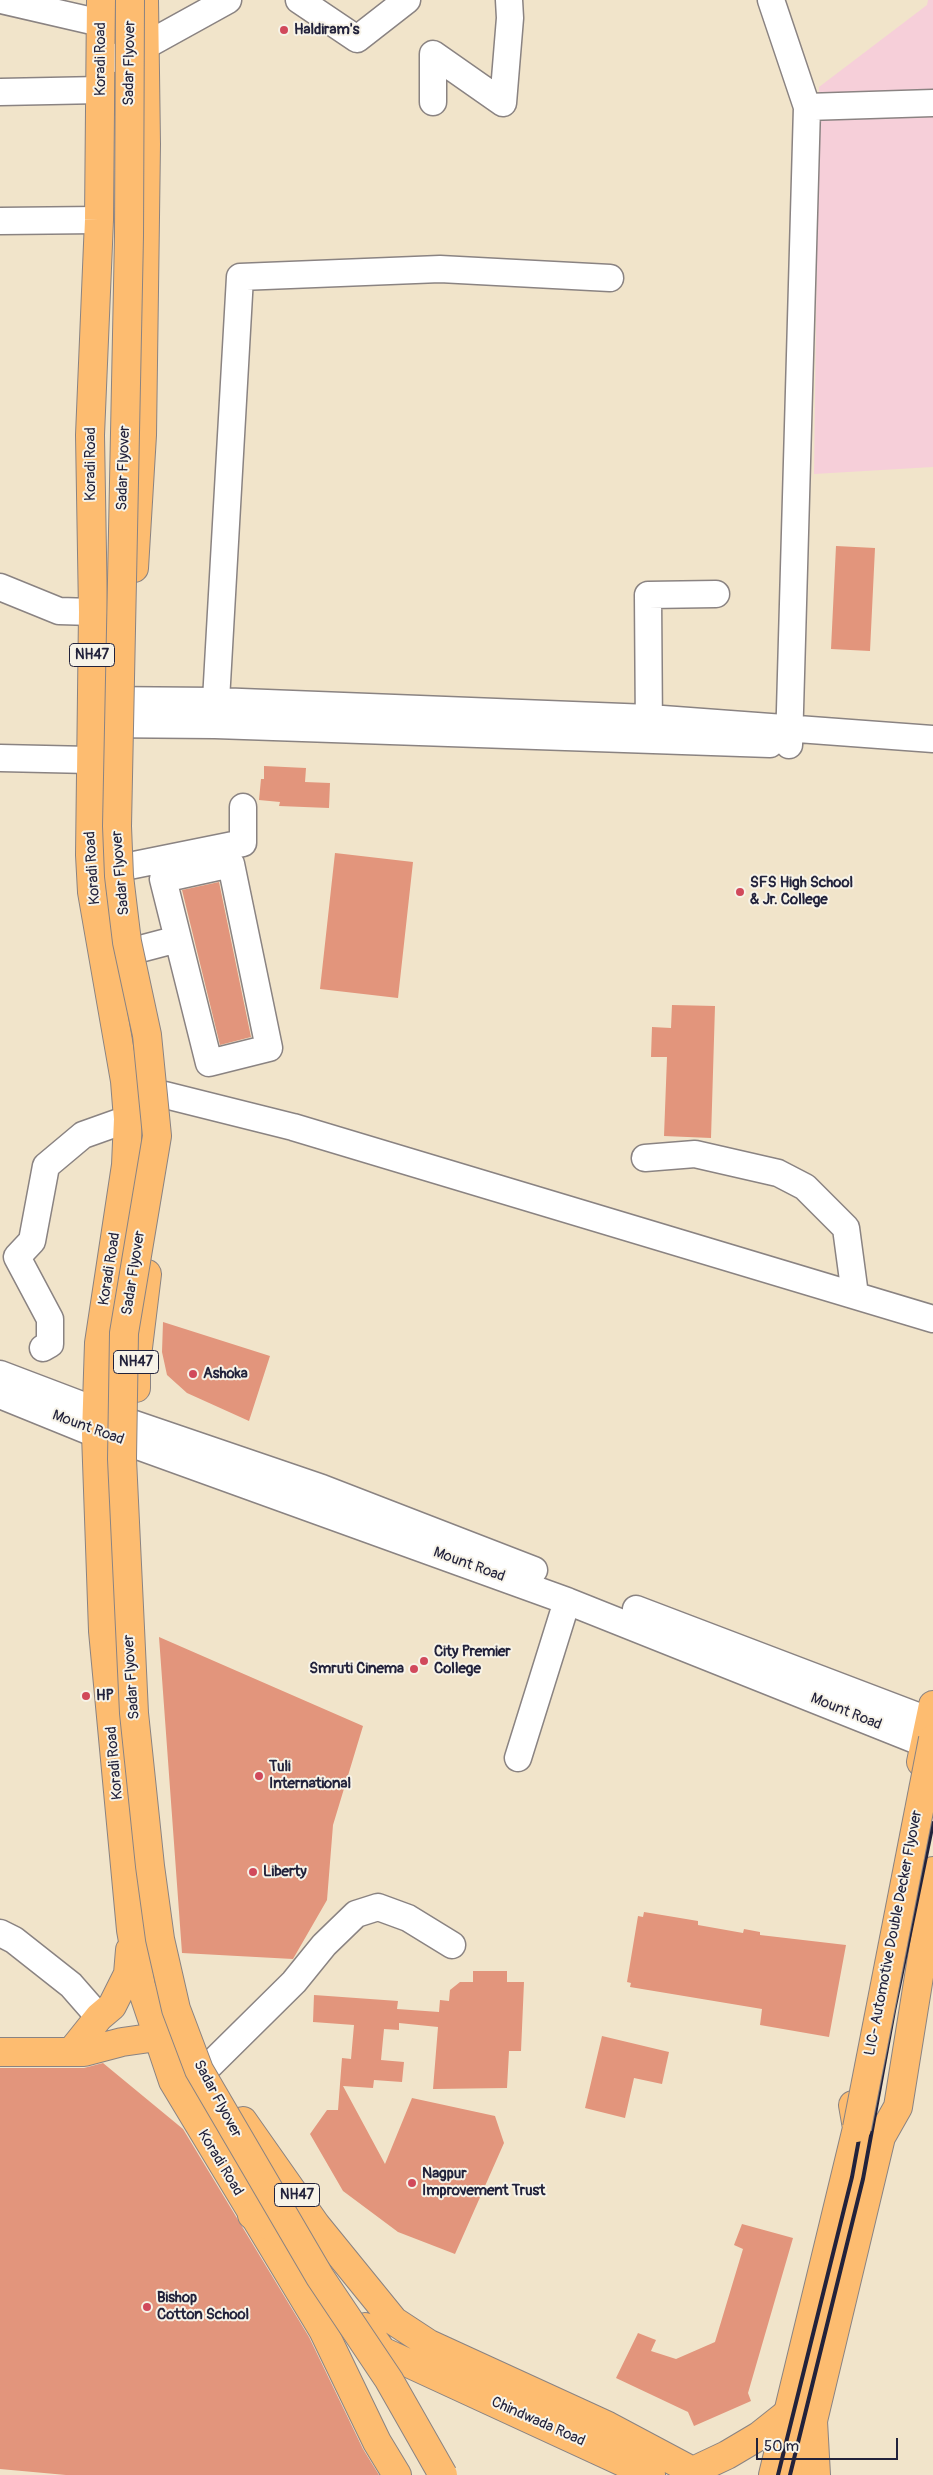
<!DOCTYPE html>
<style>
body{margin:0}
#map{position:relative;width:933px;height:2475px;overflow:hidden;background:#f1e4ca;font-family:Pangolin,sans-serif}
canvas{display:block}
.scale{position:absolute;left:756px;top:2438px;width:142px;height:22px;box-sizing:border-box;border:2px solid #22223b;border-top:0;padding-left:6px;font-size:15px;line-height:18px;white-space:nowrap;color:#22223b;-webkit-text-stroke:4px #f7f3e8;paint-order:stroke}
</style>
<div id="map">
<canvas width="933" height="2475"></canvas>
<div class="scale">50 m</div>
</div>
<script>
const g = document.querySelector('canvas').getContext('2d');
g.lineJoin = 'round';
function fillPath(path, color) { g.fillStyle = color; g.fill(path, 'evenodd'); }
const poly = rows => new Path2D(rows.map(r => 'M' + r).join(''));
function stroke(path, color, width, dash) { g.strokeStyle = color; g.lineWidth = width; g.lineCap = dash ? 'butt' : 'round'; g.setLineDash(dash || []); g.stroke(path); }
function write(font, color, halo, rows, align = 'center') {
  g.font = font + ' Pangolin,sans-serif'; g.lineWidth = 4; g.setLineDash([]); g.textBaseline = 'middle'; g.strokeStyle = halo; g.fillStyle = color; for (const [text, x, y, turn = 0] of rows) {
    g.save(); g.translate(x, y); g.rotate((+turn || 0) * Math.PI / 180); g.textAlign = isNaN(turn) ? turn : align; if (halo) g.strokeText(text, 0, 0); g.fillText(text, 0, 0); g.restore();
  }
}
fillPath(poly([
 [928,0,933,0,933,467,814,474,819,87,927,5]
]), '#f6cfd9');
fillPath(poly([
 [836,546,875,548,870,651,831,649],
 [264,766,306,768,305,782,330,783,329,808,279,806,280,802,259,800,261,779,264,779],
 [335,853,413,862,398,998,320,989],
 [219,882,251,1037,220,1045,182,890],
 [672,1005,715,1006,711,1138,664,1136,667,1057,651,1057,652,1027,671,1028],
 [163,1322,270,1356,249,1421,187,1393,167,1375,162,1352],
 [159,1637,363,1726,333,1825,327,1900,293,1959,182,1953],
 [644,1912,698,1921,698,1925,743,1933,744,1929,760,1932,760,1935,846,1945,829,2037,760,2025,762,2009,630,1987,631,1983,627,1982,638,1916,643,1917],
 [473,1971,507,1971,507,1982,524,1982,521,2051,509,2051,507,2088,433,2089,438,2027,399,2023,399,2030,384,2029,381,2060,404,2062,402,2082,374,2080,373,2088,343,2086,385,2164,412,2098,495,2116,504,2143,455,2254,398,2232,343,2191,310,2134,327,2110,338,2110,342,2058,351,2059,354,2025,313,2022,314,1995,398,2001,397,2009,439,2012,440,2000,449,2001,450,1990,460,1982,473,1982],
 [602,2036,669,2052,662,2084,634,2078,625,2118,585,2108],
 [103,2063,183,2129,309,2337,363,2449,379,2475,66,2475,0,2469,0,2068,84,2068],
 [742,2224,793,2238,748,2393,751,2401,694,2426,688,2412,616,2378,638,2333,656,2340,651,2351,676,2359,715,2342,743,2249,734,2245]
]), '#e2957c');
const minor = poly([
 [1,0,101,23],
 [299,0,357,39,407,0],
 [771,0,807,107,789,745],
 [101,63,143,47,228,0],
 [0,92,101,90],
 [433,102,433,54,503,103,510,18,509,0],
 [807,107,933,103],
 [0,221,99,220],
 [0,587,59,611,93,612],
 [97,700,216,701,649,718,933,739],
 [215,718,240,277,440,269,610,278],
 [97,724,215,725,770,744],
 [649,734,648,595,716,594],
 [0,758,90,760],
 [231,864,269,1048,209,1063,163,879,231,864],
 [129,866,243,843,243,807],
 [140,949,178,939],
 [165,1095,293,1127,933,1319],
 [645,1158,695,1154,778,1173,805,1187,846,1228,855,1295],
 [43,1348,50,1344,50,1319,17,1257,32,1241,46,1166,83,1135,128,1119],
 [0,1374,108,1415,322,1488,534,1570],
 [0,1395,96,1434,135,1445,567,1601,933,1747],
 [636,1609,933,1722],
 [518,1758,567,1601],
 [0,1933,14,1940,71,1985,99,2017],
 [210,2065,294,1982,324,1945,356,1914,378,1907,408,1918,452,1945]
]);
const major = poly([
 [101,0,99,220,90,435,93,612,90,855,92,892,125,1081,128,1119,126,1165,99,1343,96,1434,103,1631,131,1930,141,1986,173,2081,323,2330,377,2442,397,2475],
 [134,568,142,435,146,144,144,0],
 [136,1388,136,1364,147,1274],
 [921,1762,933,1705],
 [921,1925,933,1871],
 [0,2052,84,2052,122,2042,157,2037,173,2031],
 [71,2052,99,2017,112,2006,128,1974,130,1950],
 [773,2475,857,2128,853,2105],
 [800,2475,881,2137,898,2107,925,1939,933,1908]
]);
const highway = poly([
 [243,2121,316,2225,394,2321,429,2344,608,2426,700,2475],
 [252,2215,309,2250],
 [365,2327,382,2351,651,2475],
 [813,2421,816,2475],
 [693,2471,727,2455,759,2436,788,2413]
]);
stroke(minor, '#8a8382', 29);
stroke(major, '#8a8382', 30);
stroke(highway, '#8a8382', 30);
stroke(minor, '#fff', 26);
stroke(major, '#fdbc70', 28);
stroke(highway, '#fdbc70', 28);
stroke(poly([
 [778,2475,852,2177,883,2009,933,1765],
 [790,2475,863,2179,894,2011,933,1823]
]), '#22223b', 4);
const majorBridge = poly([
 [857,2128,933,1739]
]);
const highwayBridge = poly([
 [130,0,129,236,117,826,119,876,127,942,147,1035,157,1136,124,1333,122,1459,134,1713,150,1866,160,1939,176,2009,199,2070,320,2277,389,2380,443,2475]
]);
stroke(majorBridge, '#8a8382', 30, []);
stroke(highwayBridge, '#8a8382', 30, []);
stroke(majorBridge, '#fdbc70', 28);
stroke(highwayBridge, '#fdbc70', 28);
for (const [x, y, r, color] of [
 [284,30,5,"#d1495b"],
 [740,892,5,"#d1495b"],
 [193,1374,5,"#d1495b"],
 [424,1661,5,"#d1495b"],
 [414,1669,5,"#d1495b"],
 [86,1696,5,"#d1495b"],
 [259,1776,5,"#d1495b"],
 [253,1872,5,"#d1495b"],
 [412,2183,5,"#d1495b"],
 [147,2307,5,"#d1495b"]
]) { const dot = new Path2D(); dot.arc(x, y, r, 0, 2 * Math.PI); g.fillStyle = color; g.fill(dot); stroke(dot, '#f7f3e8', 2); }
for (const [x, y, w] of [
 [92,655,45],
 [136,1362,45],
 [297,2195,45]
]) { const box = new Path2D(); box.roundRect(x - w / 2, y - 11.5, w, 23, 4); g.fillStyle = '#f7f3e8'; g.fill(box); stroke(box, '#22223b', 1); }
write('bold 14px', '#22223b', null, [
 ["NH47",92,655],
 ["NH47",136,1362],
 ["NH47",297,2195]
]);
write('bold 15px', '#22223b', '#f7f3e8', [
 ["Haldiram's",294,30],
 ["SFS High School",750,883],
 ["& Jr. College",750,900],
 ["Ashoka",203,1374],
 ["City Premier",434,1652],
 ["College",434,1669],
 ["Smruti Cinema",404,1669,"right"],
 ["HP",96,1696],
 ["Tuli",269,1767],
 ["International",269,1784],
 ["Liberty",263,1872],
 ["Nagpur",422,2174],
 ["Improvement Trust",422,2191],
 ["Bishop",157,2298],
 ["Cotton School",157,2315]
], 'left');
write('15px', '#22223b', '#f7f3e8', [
 ["Koradi Road",101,59,-90],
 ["Sadar Flyover",130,63,-89],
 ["Koradi Road",91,464,-90],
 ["Sadar Flyover",124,468,-88],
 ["Koradi Road",93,868,-94],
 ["Sadar Flyover",121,873,-95],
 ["Koradi Road",110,1269,-81],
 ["Sadar Flyover",134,1273,-81],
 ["Mount Road",88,1428,20],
 ["Mount Road",469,1565,20],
 ["Sadar Flyover",132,1677,-94],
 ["Mount Road",846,1712,22],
 ["Koradi Road",115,1763,-95],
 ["LIC- Automotive Double Decker Flyover",894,1933,-79],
 ["Sadar Flyover",217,2099,62],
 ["Koradi Road",220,2163,59],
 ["Chindwada Road",538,2422,24]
]);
</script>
